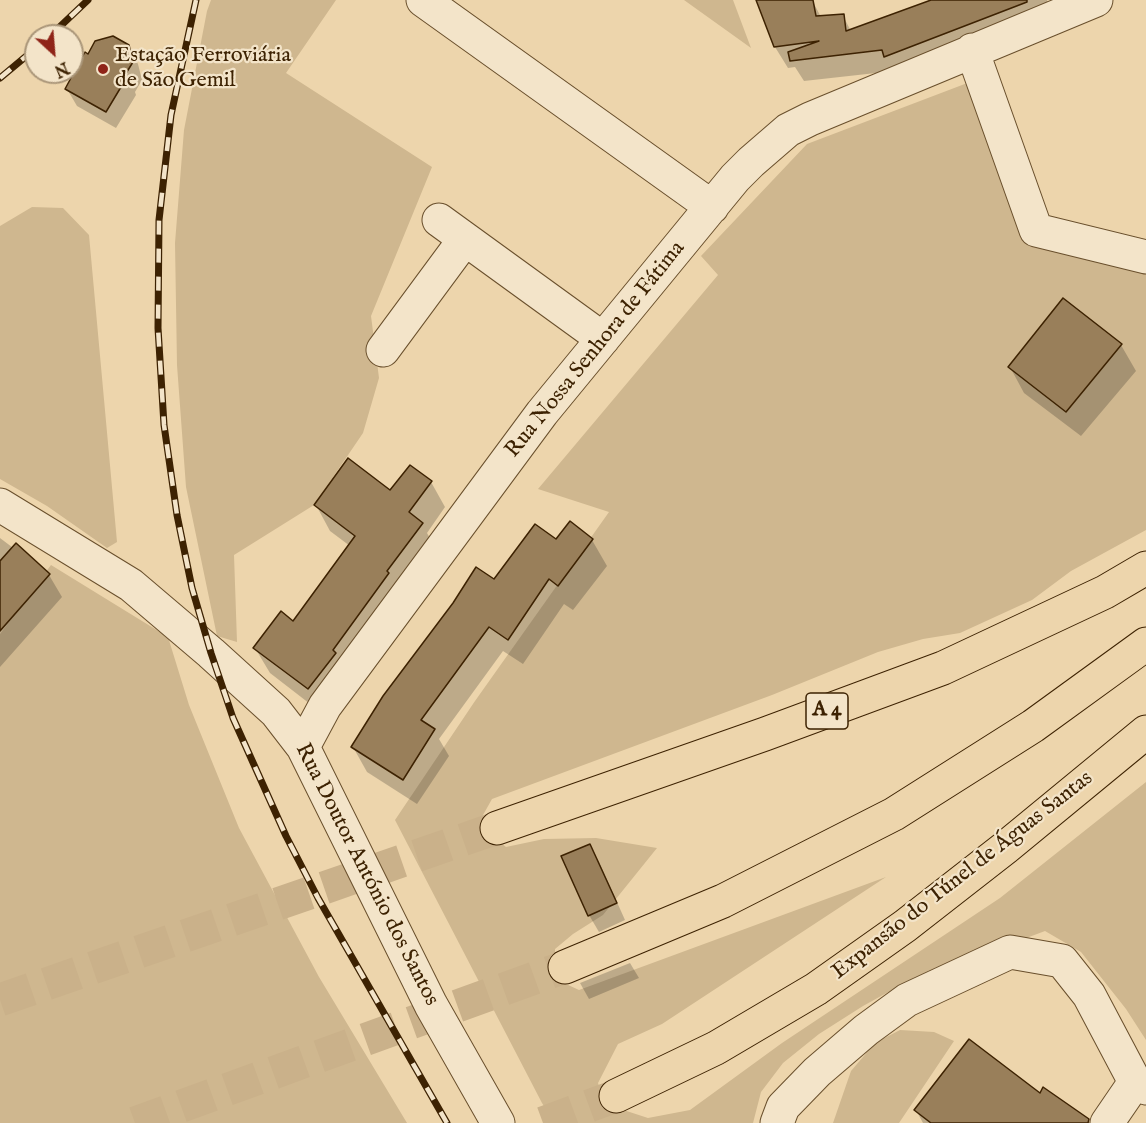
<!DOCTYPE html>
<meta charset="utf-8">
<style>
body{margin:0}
#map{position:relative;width:1146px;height:1123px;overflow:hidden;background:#edd5ac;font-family:"IM FELL English",serif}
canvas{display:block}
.north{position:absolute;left:24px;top:24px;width:60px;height:60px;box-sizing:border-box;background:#f3e4c9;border:2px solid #aa9679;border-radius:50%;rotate:154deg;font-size:16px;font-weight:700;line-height:24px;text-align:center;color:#3d2202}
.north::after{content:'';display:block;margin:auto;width:21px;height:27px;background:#8f2418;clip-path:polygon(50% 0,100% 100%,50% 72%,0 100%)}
</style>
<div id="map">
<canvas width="1146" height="1123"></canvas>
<div class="north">N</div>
</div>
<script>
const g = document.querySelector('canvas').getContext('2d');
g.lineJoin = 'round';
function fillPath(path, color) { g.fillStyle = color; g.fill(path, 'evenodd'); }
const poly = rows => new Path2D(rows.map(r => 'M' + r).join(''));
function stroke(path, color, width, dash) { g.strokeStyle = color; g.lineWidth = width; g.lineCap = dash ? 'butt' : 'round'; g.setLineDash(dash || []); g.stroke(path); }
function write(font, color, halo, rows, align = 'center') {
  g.font = font + ' "IM FELL English",serif'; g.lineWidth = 4.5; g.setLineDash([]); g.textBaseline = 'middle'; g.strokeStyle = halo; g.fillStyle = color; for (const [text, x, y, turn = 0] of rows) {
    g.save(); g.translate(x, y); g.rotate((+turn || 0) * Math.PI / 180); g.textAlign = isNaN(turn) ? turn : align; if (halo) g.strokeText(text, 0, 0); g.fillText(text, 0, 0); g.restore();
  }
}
fillPath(poly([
 [211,0,336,0,286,73,432,167,371,316,379,378,363,433,314,505,234,555,237,642,217,636,186,487,177,365,175,243,184,130,207,11],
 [684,0,733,0,751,48],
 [970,82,1020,230,1146,269,1146,530,1071,571,1032,600,960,633,923,639,878,652,772,695,492,799,478,824,506,847,544,839,596,838,657,848,603,915,573,934,555,949,555,964,566,984,579,990,886,877,662,1024,618,1044,598,1083,605,1104,648,1118,690,1110,782,1043,1000,898,1146,782,1146,1040,1126,1009,1081,952,1045,931,901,985,863,1006,819,1034,783,1063,761,1092,753,1123,555,1123,542,1103,395,820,475,701,609,512,538,489,718,275,701,256,807,144],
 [32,207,63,208,89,235,117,542,107,548,47,506,0,479,0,226],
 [51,565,168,637,189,705,239,828,319,977,407,1123,0,1123,0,634],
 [900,1030,934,1032,954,1041,899,1123,833,1123,851,1071,875,1043]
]), '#cfb78f');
fillPath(poly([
 [758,0,813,2,821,17,843,16,851,31,935,0,1047,0,1053,14,894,71,804,81,795,67,788,68,775,47],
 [128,46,138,64,142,80,135,92,136,95,116,128,77,106,67,89,88,56],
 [1063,300,1121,345,1136,371,1081,436,1024,393,1010,367],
 [431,482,445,507,427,533,436,549,323,714,270,673,255,648,294,623,350,546,330,531,316,505,391,492],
 [570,524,592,540,607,566,573,610,564,604,523,664,503,651,439,739,449,756,417,804,367,772,353,747,494,581,556,542],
 [0,538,49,575,62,597,0,667],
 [589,845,599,862,625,920,599,932,589,915],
 [630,963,639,978,589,999,580,983],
 [1040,1095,1088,1120,1090,1123,923,1123,916,1110]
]), '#0003');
const building = poly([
 [756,0,813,0,816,16,844,14,846,31,931,0,1027,0,1027,2,884,57,882,50,790,61,788,52,819,41,774,47,756,0],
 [113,36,129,45,133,62,125,75,127,77,106,112,65,89,85,52,88,54,95,41,113,36],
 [1063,298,1122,344,1066,412,1008,367,1063,298],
 [348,458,390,490,410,465,432,481,409,512,423,523,387,571,389,573,333,650,336,653,308,689,253,648,281,611,293,621,355,536,314,505,348,458],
 [570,521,593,539,558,586,549,579,508,640,489,627,421,720,435,729,403,780,351,747,383,696,453,603,476,567,494,579,535,524,556,539,570,521],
 [16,543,50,574,0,631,0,561,16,543],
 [590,844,617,903,588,916,561,856,590,844],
 [969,1039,1040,1093,1043,1087,1089,1119,1088,1123,931,1123,914,1110,969,1039]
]);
fillPath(building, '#997f5a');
stroke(building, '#3d2202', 1.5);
stroke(poly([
 [0,1000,497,828],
 [135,1123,565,967],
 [543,1123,616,1096]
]), '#cab18a', 33, [33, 16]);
const street = poly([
 [423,0,712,207],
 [972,50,1036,230,1146,257],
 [439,220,603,339],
 [383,350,465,239],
 [0,505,131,585,211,653,276,712,303,747,431,1005,498,1123],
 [303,747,325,706,542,413,735,178,751,162,788,130,810,119,1096,0],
 [777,1123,783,1107,817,1072,866,1030,907,1000,1010,952,1062,961,1089,995,1135,1082,1146,1088],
 [1107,1123,1135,1082]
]);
const highway = poly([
 [497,828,765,734,943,668,1105,592,1146,568],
 [565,967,723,901,894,814,1033,726,1146,644],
 [616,1096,716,1048,816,989,905,926,1005,848,1146,732]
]);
stroke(street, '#694f2c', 35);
stroke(highway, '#3d2202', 35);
stroke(street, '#f3e4c9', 33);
stroke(highway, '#edd5ac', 33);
const rail = poly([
 [196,0,171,115,159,220,158,328,164,425,177,515,192,588,211,653,233,718,286,836,318,898,447,1123],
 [50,36,88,0],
 [0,78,36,48]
]);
stroke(rail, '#3d2202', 7);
stroke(rail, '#f3e4c9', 4.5, [14]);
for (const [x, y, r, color] of [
 [103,69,6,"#8f2418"]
]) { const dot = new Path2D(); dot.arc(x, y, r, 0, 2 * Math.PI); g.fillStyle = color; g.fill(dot); stroke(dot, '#f3e4c9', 2); }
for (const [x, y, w] of [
 [827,711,42]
]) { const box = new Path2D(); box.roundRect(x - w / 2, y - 18, w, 36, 4.5); g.fillStyle = '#f3e4c9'; g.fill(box); stroke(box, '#3d2202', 1.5); }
write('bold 21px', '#3d2202', null, [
 ["A 4",827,711]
]);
write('22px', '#3d2202', '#f3e4c9', [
 ["Estação Ferroviária",115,56],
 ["de São Gemil",115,81]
], 'left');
write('22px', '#3d2202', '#f3e4c9', [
 ["Rua Nossa Senhora de Fátima",596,350,-51],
 ["Rua Doutor António dos Santos",366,875,63],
 ["Expansão do Túnel de Águas Santas",963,876,-38]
]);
</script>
